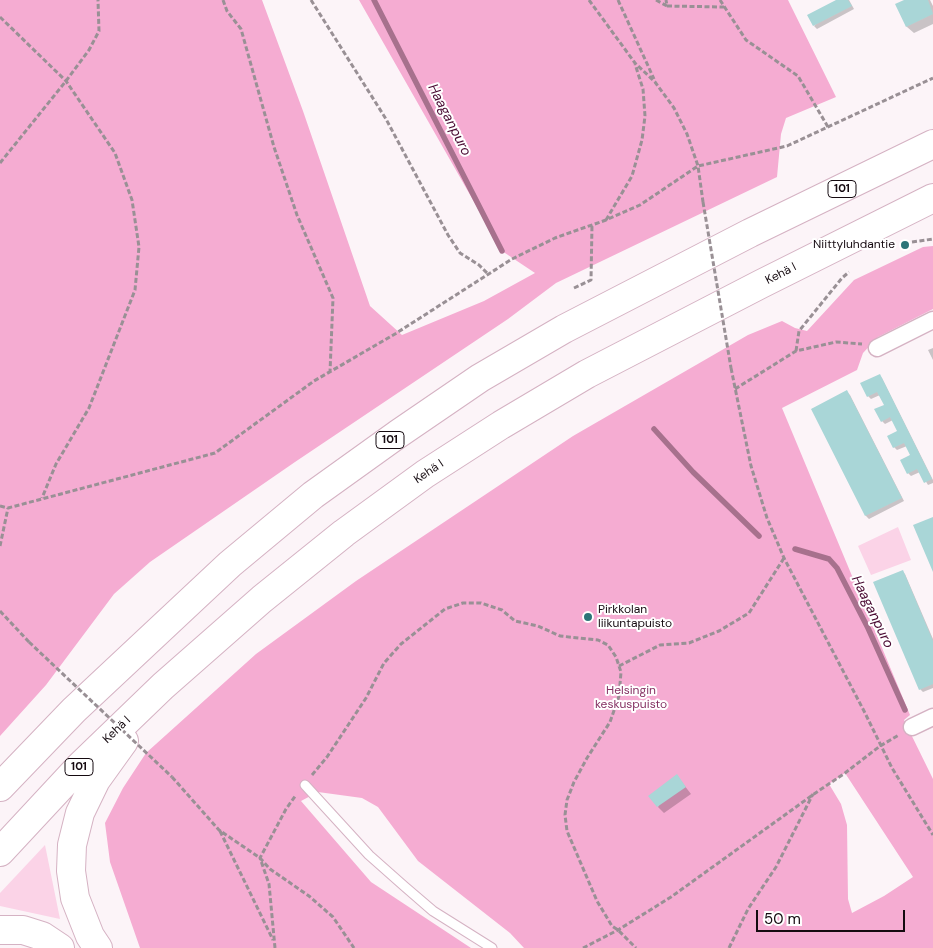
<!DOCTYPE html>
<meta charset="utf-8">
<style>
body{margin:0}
#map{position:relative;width:933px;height:948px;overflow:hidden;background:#fcf4f8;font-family:"DM Sans",sans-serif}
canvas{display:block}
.scale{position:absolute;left:756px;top:910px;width:149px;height:22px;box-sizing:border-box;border:2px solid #150a10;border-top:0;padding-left:6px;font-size:15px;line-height:18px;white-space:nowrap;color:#150a10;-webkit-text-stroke:4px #fff;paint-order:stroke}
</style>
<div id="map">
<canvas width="933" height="948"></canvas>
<div class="scale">50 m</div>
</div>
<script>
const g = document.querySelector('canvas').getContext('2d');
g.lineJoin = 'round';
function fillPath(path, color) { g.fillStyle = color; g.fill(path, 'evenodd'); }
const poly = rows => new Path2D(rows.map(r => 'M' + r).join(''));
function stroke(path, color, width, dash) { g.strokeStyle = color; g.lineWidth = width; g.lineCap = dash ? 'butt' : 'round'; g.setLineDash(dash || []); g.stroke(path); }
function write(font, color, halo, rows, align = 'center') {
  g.font = font + ' "DM Sans",sans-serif'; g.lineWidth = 4; g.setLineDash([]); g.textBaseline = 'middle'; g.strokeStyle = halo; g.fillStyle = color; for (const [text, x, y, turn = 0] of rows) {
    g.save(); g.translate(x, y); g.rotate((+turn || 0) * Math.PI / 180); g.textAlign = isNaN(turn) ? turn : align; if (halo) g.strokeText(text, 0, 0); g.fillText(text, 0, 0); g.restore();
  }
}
fillPath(poly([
 [898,527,911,560,871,575,858,546],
 [45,845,60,919,0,906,0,893]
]), '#fbd3e7');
fillPath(poly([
 [0,0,262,0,303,111,370,306,402,335,484,301,535,273,502,251,359,0,788,0,836,97,786,118,781,134,777,177,556,283,508,319,295,462,150,562,114,594,46,685,0,736],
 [933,246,933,309,878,337,863,353,857,370,782,408,910,715,904,720,933,779,933,948,524,948,510,933,418,861,378,807,362,798,318,792,301,801,371,882,471,948,140,948,110,862,105,823,123,788,146,753,256,654,356,581,573,436,748,335,782,321,795,328,807,331,854,280,923,247],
 [845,773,913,877,884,896,852,913,848,899,847,825,841,804,829,784]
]), '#f5acd2');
fillPath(poly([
 [839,0,849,0,854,9,817,29,814,26],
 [907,0,930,0,933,6,933,24,914,33,907,27,897,5],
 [933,348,933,360,928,350],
 [879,375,882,378,933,480,933,483,928,485,920,472,911,476,908,473,902,460,911,455,907,446,897,450,894,447,899,431,893,420,885,424,882,421,885,405,880,395,871,399,868,396],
 [847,392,850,395,904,501,869,519,866,516,812,409],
 [902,571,905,574,933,639,933,688,923,692,920,689],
 [677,776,691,794,664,813,658,807]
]), '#0003');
stroke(poly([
 [374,0,502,251],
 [654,429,693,472,759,536],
 [795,549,829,559,837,568,868,628,905,710]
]), '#a7718d', 5.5);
fillPath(poly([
 [836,0,848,0,852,6,813,26,807,15],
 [904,0,928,0,933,14,906,27,895,4],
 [880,374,932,479,924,483,917,469,907,474,900,460,910,455,904,443,893,448,887,436,897,431,890,417,881,422,874,409,884,405,877,392,867,397,860,383],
 [847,390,902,498,865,516,811,409],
 [933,517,933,572,913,525],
 [903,570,933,641,933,684,919,690,873,582],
 [677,774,686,787,657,807,648,796]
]), '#a9d6d7');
const service = poly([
 [305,785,369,855,404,886,433,911,492,948]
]);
const minor = poly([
 [877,348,933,320],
 [912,727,933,717]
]);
const trunk = poly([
 [0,787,74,710,230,564,313,495,398,434,480,378,564,329,750,233,933,144],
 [0,852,80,766,163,686,262,599,344,533,425,474,501,425,587,374,761,284,933,198],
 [0,930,23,930,42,936,60,948],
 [98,948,90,936,75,898,71,871,72,845,80,813,96,780,124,741]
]);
stroke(service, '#d5b2c3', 11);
stroke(minor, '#d5b2c3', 19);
stroke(trunk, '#d5b2c3', 30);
stroke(poly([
 [223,0,227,11,241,29,274,147,297,215,333,298,330,372],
 [311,0,386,119,448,235,460,253,479,265,488,274],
 [589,0,635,63,655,82,674,108,687,134,698,166,703,202],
 [618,0,654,79],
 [656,0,667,6,666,0],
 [720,0,746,40,798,76,828,127],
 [667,6,724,7],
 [0,17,66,81,115,153,132,200,139,247,135,290,89,408,56,464,42,498],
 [0,163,66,81,89,50,99,31,98,0],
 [606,220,632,176,642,140,645,116,643,89,635,64],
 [912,242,933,239],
 [574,288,591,280,592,225],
 [796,351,799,331,842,278,849,272],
 [731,368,751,466,767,518,784,558,864,711,892,768,933,835],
 [735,389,796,351,836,342,862,344],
 [0,506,8,508,215,453,314,381,395,334,512,259,555,238,606,220,640,205,698,166,787,146,933,78],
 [0,546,8,508],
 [0,611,29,642],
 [619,666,660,645,689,643,719,631,749,613,784,558],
 [312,775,327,757,366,698,384,663,401,644,445,609,463,603,481,603,502,610,515,621,538,626,560,636,598,640,608,645,616,657,621,672,619,696,610,722,587,758,574,782,567,800,565,815,567,831,597,901,612,926,618,930,636,948],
 [172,777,219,830,260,858,270,869,309,896,333,917,354,948],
 [220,831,273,940],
 [275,948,269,884,260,858,286,809,296,795],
 [583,948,618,930,671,897,814,794,845,773,880,746,899,735],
 [729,948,748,909,776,867,813,794]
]), '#999095', 3, [5, 2.5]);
stroke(service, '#fff', 9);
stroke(minor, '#fff', 16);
stroke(trunk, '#fff', 28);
stroke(poly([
 [703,202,731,368],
 [29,642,172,777]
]), '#999095', 3, [5, 2.5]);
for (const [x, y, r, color] of [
 [905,245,5,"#2b7578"],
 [588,617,5,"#2b7578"]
]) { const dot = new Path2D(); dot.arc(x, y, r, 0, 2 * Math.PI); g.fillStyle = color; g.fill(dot); stroke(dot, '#fff', 2); }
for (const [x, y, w] of [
 [842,189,28],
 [390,440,28],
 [79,767,28]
]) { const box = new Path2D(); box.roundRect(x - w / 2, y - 8.5, w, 17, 4); g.fillStyle = '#fff'; g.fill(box); stroke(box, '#150a10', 1); }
write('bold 11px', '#150a10', null, [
 ["101",842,189],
 ["101",390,440],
 ["101",79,767]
]);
write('12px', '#150a10', '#fff', [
 ["Niittyluhdantie",895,245],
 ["Pirkkolan",598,610,"left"],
 ["liikuntapuisto",598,624,"left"]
], 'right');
write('12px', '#150a10', '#fff', [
 ["Kehä I",781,274,-27],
 ["Kehä I",429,472,-34],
 ["Kehä I",117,730,-44]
]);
write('12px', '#863264', '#fff', [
 ["Helsingin",631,691],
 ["keskuspuisto",631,705]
]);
write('italic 14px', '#4b0c34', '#fff', [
 ["Haaganpuro",449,120,63],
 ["Haaganpuro",872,612,64]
]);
</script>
